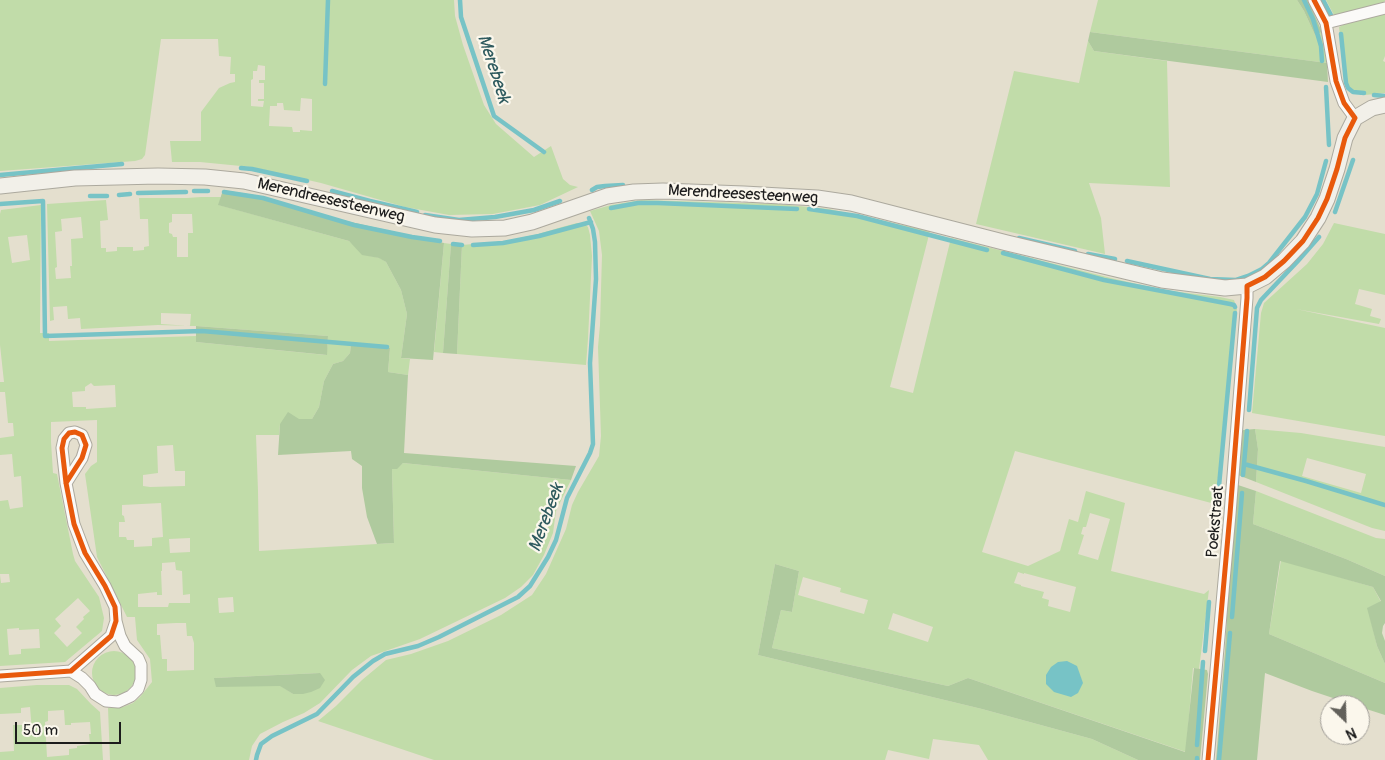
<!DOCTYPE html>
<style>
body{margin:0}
#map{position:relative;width:1385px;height:760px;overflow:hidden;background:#e4dfce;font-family:Pangolin,sans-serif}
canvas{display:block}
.north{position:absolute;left:1320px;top:695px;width:50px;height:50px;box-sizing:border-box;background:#fbf7ec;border:1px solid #a29f99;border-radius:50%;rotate:156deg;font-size:14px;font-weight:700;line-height:20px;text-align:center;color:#1c1c1c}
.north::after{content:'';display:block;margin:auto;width:18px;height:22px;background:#62605a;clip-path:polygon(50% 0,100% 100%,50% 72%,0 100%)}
.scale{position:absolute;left:15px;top:722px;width:106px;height:22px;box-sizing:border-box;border:2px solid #1c1c1c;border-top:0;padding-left:6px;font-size:15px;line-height:18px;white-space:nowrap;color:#1c1c1c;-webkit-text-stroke:4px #fbf7ec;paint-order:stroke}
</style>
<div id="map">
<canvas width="1385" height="760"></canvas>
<div class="north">N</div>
<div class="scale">50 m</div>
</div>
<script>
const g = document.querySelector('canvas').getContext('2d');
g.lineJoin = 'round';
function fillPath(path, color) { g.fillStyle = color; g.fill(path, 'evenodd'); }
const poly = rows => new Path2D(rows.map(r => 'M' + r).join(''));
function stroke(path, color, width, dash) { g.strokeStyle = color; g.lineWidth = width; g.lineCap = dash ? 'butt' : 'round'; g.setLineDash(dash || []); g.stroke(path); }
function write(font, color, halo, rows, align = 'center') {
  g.font = font + ' Pangolin,sans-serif'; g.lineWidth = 4.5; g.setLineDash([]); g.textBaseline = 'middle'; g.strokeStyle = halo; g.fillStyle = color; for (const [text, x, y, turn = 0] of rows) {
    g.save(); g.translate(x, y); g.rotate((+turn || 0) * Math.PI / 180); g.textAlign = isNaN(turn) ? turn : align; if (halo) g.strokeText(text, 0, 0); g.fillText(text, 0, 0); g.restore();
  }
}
fillPath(poly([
 [0,0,454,0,455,16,463,45,484,105,496,124,534,157,551,146,563,179,570,185,578,187,540,205,493,214,449,215,405,207,321,183,251,167,200,162,172,162,170,141,201,141,201,112,219,88,230,83,235,82,235,74,230,74,231,57,219,56,218,39,161,39,145,155,142,159,135,161,0,171],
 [258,65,265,66,265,80,259,80,259,83,264,83,264,99,258,99,258,101,264,101,263,107,251,106,251,80,253,79,253,71,257,71],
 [301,98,312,99,312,131,300,130,300,132,293,132,292,127,269,126,270,106,277,106,277,103,283,103,284,110,300,111],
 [1098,0,1297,0,1304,11,1315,35,1322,32,1327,63,1090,32],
 [1326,0,1385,0,1385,1,1380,4,1334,15],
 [1385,13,1385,56,1383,61,1385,62,1385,93,1365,95,1355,93,1350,90,1347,85,1343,66,1339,27,1349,22],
 [1088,41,1094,51,1167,61,1170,187,1089,183,1101,218,1105,254,976,224,1014,71,1079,83],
 [201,197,221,197,219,205,349,241,365,255,380,258,386,262,401,290,407,314,401,358,410,359,408,375,388,372,390,348,351,344,350,353,343,361,333,364,324,381,319,407,312,419,299,419,280,424,279,435,256,435,258,491,259,551,394,543,392,469,397,468,403,463,571,480,556,511,553,533,544,555,533,575,521,587,505,598,420,639,371,656,352,670,320,703,304,713,283,722,260,734,252,746,249,760,110,760,108,708,123,707,133,703,140,697,152,682,150,659,137,640,135,617,127,617,97,557,85,474,91,466,97,462,97,420,51,422,51,442,53,473,57,474,73,554,75,561,99,597,104,618,102,631,65,662,0,666,0,575,1,583,10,582,9,574,0,574,0,501,8,500,10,509,23,507,21,476,14,477,12,454,0,455,0,438,14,436,13,423,8,423,5,392,0,392,0,382,4,382,0,345,0,214,1,210,41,205,40,333,49,333,49,341,196,336,196,342,326,355,328,342,328,336,196,326,158,325,81,329,80,318,68,319,67,306,53,307,54,320,50,321,47,204,106,200,108,220,100,221,101,248,106,248,106,252,117,251,117,247,133,247,133,251,144,250,144,247,149,246,148,219,140,219,139,198,187,198],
 [172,214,192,214,193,233,188,233,188,257,177,257,177,237,173,237,172,234,169,233,169,223,172,222],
 [81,217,83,238,71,239,72,266,70,266,71,278,56,279,55,268,57,267,55,232,62,231,61,219],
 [27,235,30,260,12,263,8,237],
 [161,313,191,314,190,326,161,324],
 [91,383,94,386,115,385,116,407,86,409,86,407,73,407,72,392,85,391,85,387],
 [173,445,175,471,185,471,185,486,150,487,143,486,143,475,158,473,157,446],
 [161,503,163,537,152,538,152,546,134,547,134,540,127,540,126,537,119,537,119,522,125,522,124,516,122,515,122,505],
 [190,538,190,552,170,553,169,539],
 [175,562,176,570,182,571,183,595,190,594,190,603,169,603,168,607,138,607,138,594,157,592,157,595,162,595,161,571,162,571,162,563],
 [233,597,234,612,219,613,218,598],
 [78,598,90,611,83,617,84,619,76,627,82,633,67,647,54,633,61,626,55,619],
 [176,623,186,623,187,636,192,636,194,643,194,670,167,671,167,659,162,659,160,635,157,635,157,624],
 [19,628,19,630,39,629,40,648,21,649,21,654,9,655,7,629],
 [320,673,293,694,281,686,214,678],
 [641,200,778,204,829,209,930,231,890,387,913,393,951,238,1115,279,1164,290,1220,297,1234,300,1237,309,1215,504,1015,451,982,552,1028,566,1060,551,1069,519,1078,522,1086,491,1125,503,1111,571,1204,594,1209,590,1199,669,1193,668,1186,752,968,678,948,686,772,648,781,610,792,612,799,571,775,564,758,655,982,709,1092,739,1138,760,988,760,979,745,933,739,929,759,888,750,885,760,434,760,318,721,336,706,362,680,386,660,411,654,448,641,501,615,532,595,546,574,566,529,572,505,578,492,599,456,601,436,598,347,600,325,602,255,599,231,590,211,611,205],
 [1090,513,1110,519,1098,560,1078,554,1084,535,1081,534,1083,527,1086,527],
 [1018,572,1024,574,1024,573,1076,587,1070,612,1048,606,1049,600,1042,598,1044,592,1021,586,1021,585,1014,583],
 [803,577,841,588,840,592,868,600,864,614,798,595],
 [893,613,933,627,928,642,888,629],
 [577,223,585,224,588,227,590,235,592,256,588,339,586,365,457,354,462,245,506,241,538,234,562,227],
 [1334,223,1385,234,1385,295,1359,289,1355,304,1372,309,1370,316,1381,319,1379,324,1296,309,1385,328,1385,436,1252,413,1261,313,1264,303,1307,264,1323,244],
 [444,243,451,244,443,353,434,352],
 [1255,429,1301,433,1385,447,1385,531,1372,528,1256,482,1258,449],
 [1307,458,1366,474,1361,493,1302,476],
 [1256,491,1376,538,1385,539,1385,576,1346,559,1253,524],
 [1281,560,1373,587,1381,602,1368,608,1377,646,1385,664,1385,683,1269,634],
 '92 673a22 22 0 1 1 44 0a22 22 0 1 1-44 0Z',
 [37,685,69,685,77,689,91,704,100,712,103,760,0,760,0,752,14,751,13,725,22,725,23,732,32,732,30,707,21,708,21,713,0,714,0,688],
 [64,710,65,725,71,725,71,723,90,722,91,734,89,734,90,744,77,746,77,748,69,749,69,755,47,757,45,722,48,721,48,711]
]), '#c1dca9');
fillPath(poly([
 [1297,0,1308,0,1322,32,1315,35,1304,11],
 [1090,32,1327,63,1328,82,1094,51,1088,41],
 [223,190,260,196,320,215,444,243,433,360,401,358,407,314,401,290,386,262,379,258,362,255,349,241,218,205],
 [451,244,462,245,457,354,443,353],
 [196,326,328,336,327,355,196,342],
 [351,344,390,348,388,372,408,375,404,453,576,466,571,480,403,463,397,469,392,469,394,543,377,544,367,517,362,488,362,466,352,459,351,451,278,455,280,424,288,412,299,419,312,419,319,407,324,381,333,364,343,361,350,353],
 [1255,429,1258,449,1256,482,1238,475,1243,430],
 [1235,484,1256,491,1253,524,1346,559,1385,576,1385,623,1383,626,1382,633,1385,641,1385,664,1377,646,1367,608,1381,601,1373,587,1280,561,1269,634,1385,683,1385,715,1360,707,1360,705,1354,705,1312,691,1265,673,1257,760,1216,760,1225,650],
 [775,564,799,571,792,612,781,610,772,648,948,686,968,678,1185,752,1194,668,1207,670,1208,674,1200,760,1138,760,1092,739,982,709,758,655],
 [320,673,325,680,320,688,311,692,303,694,293,694,280,686,216,687,214,678]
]), '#afca9e');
fillPath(poly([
 [1067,661,1077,666,1083,683,1078,693,1071,697,1054,692,1046,684,1046,675,1051,667,1058,662]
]), '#77c3c6');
stroke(poly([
 [460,0,461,17,494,116,544,152],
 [1304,0,1313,19,1321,46,1322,61],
 [1323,0,1332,17],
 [1341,34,1346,83,1348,88,1353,92,1364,93],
 [325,84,328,0],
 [1326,87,1329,145],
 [1374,95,1385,96],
 [241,168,252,169,307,181],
 [0,175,122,164],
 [592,190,597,187,605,186,623,185],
 [194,191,208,191],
 [332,191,370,201,417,212],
 [224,192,263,198,354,225,412,237,440,241],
 [138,193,186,192],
 [119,195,130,194],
 [90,196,107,196],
 [0,204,43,201,45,336,202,331,387,347],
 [611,208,638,203,658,203,797,209],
 [809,209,857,216,987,250],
 [1335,212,1353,160],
 [425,215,459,220,495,217,534,210,560,201],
 [1019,238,1075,251],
 [453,244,462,245],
 [473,245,503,243,539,236,591,222],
 [1003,253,1104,280,1230,304,1234,305,1235,307],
 [1088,254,1115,259],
 [1127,261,1210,279,1236,280,1248,276,1262,269,1269,263,1305,217,1317,194,1326,161],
 [1249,410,1257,308,1261,300,1297,262,1319,237],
 [1244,464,1306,481,1385,505],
 [1243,475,1247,431],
 [1219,486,1235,313],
 [1232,617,1242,493],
 [1205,651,1209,602],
 [1197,745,1203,662],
 [256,760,257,755,261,744,272,736,317,714,353,677,373,661,385,654,418,646,439,637,518,597,530,586,548,557,556,540,567,498,590,453,593,444,590,363,596,279,595,242,593,229,589,218],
 [1197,760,1197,758],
 [1219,760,1230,633]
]), '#77c3c6', 4.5);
const minor = poly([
 [1314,0,1326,23,1336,81,1344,103,1355,118],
 [1326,23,1385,8],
 [71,671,82,678,90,686,95,694,106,701,118,702,131,696,138,689,141,680,141,665,138,658,125,646,120,636,116,621],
 [0,676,71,671,111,636,116,621,115,607,105,586,85,553,74,524,66,483,62,448,64,439,69,433,75,432,82,435,86,445,82,458,66,483],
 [1208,760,1230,514,1247,298,1247,286]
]);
const secondary = poly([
 [0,186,75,178,158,176,205,177,244,181,435,225,472,229,505,228,532,222,607,196,634,192,663,191,744,194,817,198,851,203,1007,243,1162,280,1225,288,1247,286,1265,277,1284,261,1303,241,1318,218,1327,199,1337,169,1345,138,1355,118,1372,108,1385,105]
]);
stroke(minor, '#aca99e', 13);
stroke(secondary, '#aca99e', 17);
stroke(minor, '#fbfaf8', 11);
stroke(secondary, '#f2f0e9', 15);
stroke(poly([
 [0,676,71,671,111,636,116,621,115,607,105,586,85,553,74,524,66,483,62,448,64,439,69,433,75,432,82,435,86,445,82,458,66,483],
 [1208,760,1230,514,1247,298,1247,286,1265,277,1284,261,1303,241,1318,218,1327,199,1337,169,1345,138,1355,118,1344,103,1336,81,1326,23,1314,0]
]), '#e8590c', 5);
write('16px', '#1c1c1c', '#fbf7ec', [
 ["Merendreesesteenweg",743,195,3],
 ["Merendreesesteenweg",331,201,13],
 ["Poekstraat",1216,522,-85]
]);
write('italic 18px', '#2e5a5e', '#fbf7ec', [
 ["Merebeek",493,69,72],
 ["Merebeek",547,518,-70]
]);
</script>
